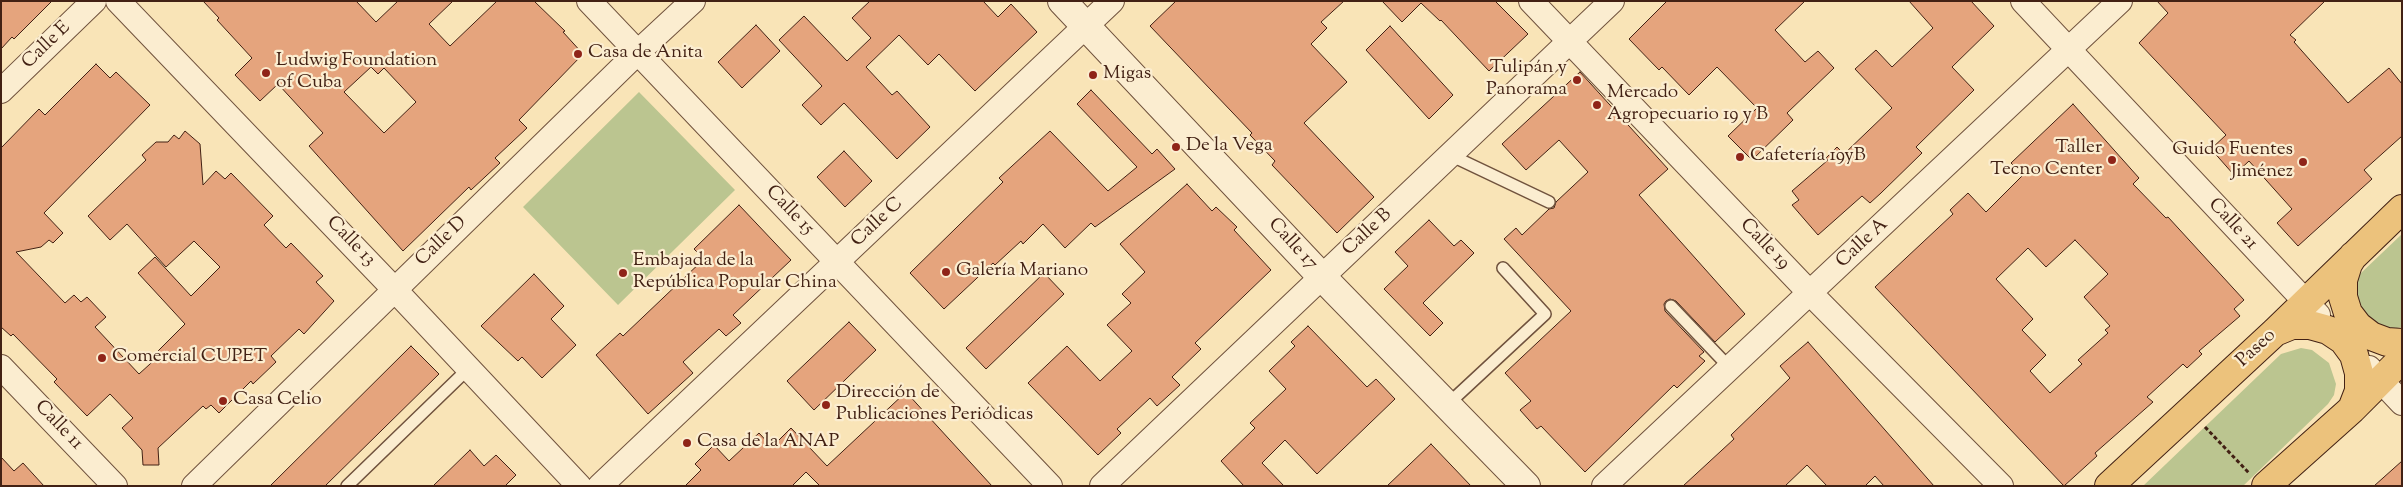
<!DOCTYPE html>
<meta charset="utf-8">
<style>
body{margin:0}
#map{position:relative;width:2403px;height:487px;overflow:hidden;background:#f9e4b7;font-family:"Sorts Mill Goudy",serif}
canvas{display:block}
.frame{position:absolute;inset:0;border:2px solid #422114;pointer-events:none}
</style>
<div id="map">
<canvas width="2403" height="487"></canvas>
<div class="frame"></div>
</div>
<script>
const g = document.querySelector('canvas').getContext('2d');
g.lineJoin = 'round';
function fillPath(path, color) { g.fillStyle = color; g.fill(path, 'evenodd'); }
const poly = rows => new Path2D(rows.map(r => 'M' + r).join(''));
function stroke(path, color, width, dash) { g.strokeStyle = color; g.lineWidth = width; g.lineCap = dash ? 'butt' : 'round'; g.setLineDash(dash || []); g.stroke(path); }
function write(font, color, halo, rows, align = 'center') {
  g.font = font + ' "Sorts Mill Goudy",serif'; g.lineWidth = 4.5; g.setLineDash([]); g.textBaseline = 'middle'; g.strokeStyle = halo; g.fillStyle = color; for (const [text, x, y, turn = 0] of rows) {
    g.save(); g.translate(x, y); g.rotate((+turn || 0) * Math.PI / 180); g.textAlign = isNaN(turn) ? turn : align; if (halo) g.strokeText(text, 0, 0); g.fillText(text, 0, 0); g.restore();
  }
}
fillPath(poly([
 [639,92,735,190,618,305,523,207],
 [2402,234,2402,327,2387,330,2358,314,2355,282,2361,273],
 [2301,348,2312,350,2329,363,2336,384,2334,395,2328,404,2243,486,2143,486,2281,354]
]), '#bbc590');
const building = poly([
 [1,1,52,1,14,39,12,37,1,49,1,1],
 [203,1,356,1,376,22,398,1,453,1,429,24,450,46,497,1,534,1,565,31,563,32,583,54,519,120,527,128,495,158,500,163,471,190,469,187,403,251,309,146,323,133,278,84,260,101,235,75,252,58,217,20,219,18,203,1],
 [371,67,378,74,384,68,416,102,384,133,344,92,371,67],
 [870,1,983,1,998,17,1011,4,1037,32,975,91,939,54,928,65,899,35,866,67,892,95,897,91,930,127,897,159,844,103,821,125,802,105,822,86,779,40,804,16,847,61,871,38,852,18,870,1],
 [1176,1,1344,1,1321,22,1327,28,1311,44,1347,82,1304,123,1374,197,1337,233,1272,165,1275,161,1250,135,1252,133,1150,26,1176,1],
 [1382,1,1495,1,1528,34,1489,71,1441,20,1440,21,1421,3,1402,22,1382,1],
 [1667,1,1805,1,1775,30,1805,62,1818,51,1834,68,1787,113,1793,120,1752,160,1728,136,1757,108,1717,67,1689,95,1662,67,1659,70,1629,39,1667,1],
 [1909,1,1971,1,1994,26,1952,67,1974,90,1916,147,1922,153,1881,193,1870,203,1862,196,1818,235,1792,205,1799,200,1792,191,1828,160,1826,158,1837,147,1844,154,1892,108,1855,69,1876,50,1892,67,1933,28,1909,1],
 [2157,1,2325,1,2290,35,2296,40,2294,42,2348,103,2389,68,2402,84,2402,136,2364,170,2372,179,2298,246,2277,223,2292,209,2249,161,2234,175,2211,149,2226,135,2139,43,2168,13,2157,1],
 [756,25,780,51,742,88,718,62,756,25],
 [1390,26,1453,95,1429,119,1366,50,1390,26],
 [96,64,110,78,116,72,150,105,44,213,63,233,53,243,49,240,41,247,16,252,65,303,74,295,81,302,87,297,106,317,95,327,139,374,161,354,158,351,185,324,138,273,155,257,191,296,220,267,194,241,166,267,127,224,110,240,88,216,146,160,142,155,156,142,168,142,174,135,179,139,185,131,200,144,203,185,216,171,225,179,231,173,273,216,264,225,286,248,291,243,323,276,316,282,334,301,304,334,299,329,271,356,276,362,253,384,251,381,219,413,211,405,206,409,203,406,158,448,159,465,143,465,142,450,122,428,133,418,110,394,87,416,54,382,57,379,13,334,11,336,1,327,1,148,39,109,45,115,96,64],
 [1580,72,1668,169,1639,195,1745,314,1715,342,1676,301,1670,299,1666,301,1664,304,1665,311,1704,352,1699,356,1705,361,1677,388,1674,385,1585,472,1541,426,1537,429,1520,410,1531,401,1505,373,1571,311,1504,239,1516,228,1522,235,1549,209,1554,208,1556,202,1588,172,1559,140,1526,170,1502,144,1580,72],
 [1091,90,1152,154,1157,149,1175,169,1095,227,1091,223,1065,248,1043,224,1023,244,1021,241,995,265,993,263,944,309,910,273,1003,182,999,178,1050,131,1108,191,1137,167,1077,104,1091,90],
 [2073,104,2139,178,2133,184,2166,218,2168,217,2244,300,2234,309,2240,316,2199,351,2202,354,2187,368,2183,364,2147,397,2153,402,2095,453,2097,456,2064,486,1875,287,1953,214,1950,210,1968,193,1986,212,2023,175,2011,163,2073,104],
 [2075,240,2108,274,2084,297,2110,326,2105,330,2108,333,2078,360,2082,364,2050,393,2030,371,2046,355,2022,330,2033,319,1996,279,2028,248,2046,267,2075,240],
 [844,151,872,181,845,207,817,177,844,151],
 [1187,184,1212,211,1216,207,1237,227,1234,230,1271,270,1195,343,1201,349,1172,377,1180,385,1157,406,1150,398,1117,429,1121,433,1098,455,1028,383,1067,346,1100,381,1132,351,1107,325,1131,303,1122,294,1145,272,1120,244,1187,184],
 [739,205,791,260,733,315,741,323,726,336,719,329,683,362,693,373,648,414,596,355,620,333,623,336,704,259,694,249,739,205],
 [1429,220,1454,246,1461,240,1474,253,1423,303,1443,323,1430,336,1384,289,1408,266,1395,252,1429,220],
 [1044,273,1064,294,986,369,966,348,1044,273],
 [534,274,564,306,551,319,576,345,542,378,522,357,518,361,481,326,534,274],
 [849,322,876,350,814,410,787,381,849,322],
 [1308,326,1367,387,1376,379,1395,399,1317,474,1285,440,1262,463,1284,486,1244,486,1221,461,1255,428,1250,423,1286,389,1269,371,1295,346,1291,342,1308,326],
 [1808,342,1934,486,1884,486,1875,476,1865,486,1827,486,1807,465,1785,486,1683,486,1734,439,1731,435,1790,378,1780,366,1808,342],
 [411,346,439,374,325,486,270,486,411,346],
 [906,392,992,486,820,486,806,472,792,486,685,486,701,470,695,464,714,445,729,461,759,433,772,447,791,428,827,466,906,392],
 [1431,444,1471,486,1387,486,1431,444],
 [470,450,484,466,496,455,516,475,505,486,433,486,470,450],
 [1,457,14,471,23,463,44,486,1,486,1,457],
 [2402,461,2402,486,2374,486,2402,461]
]);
fillPath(building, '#e5a47d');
stroke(building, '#422114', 1);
const service = poly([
 [1450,155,1549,202],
 [1671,306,1730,368],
 [1447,405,1545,314,1503,268],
 [347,486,469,368]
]);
const minor = poly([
 [118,1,394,289,579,486],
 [589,1,1050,486],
 [1531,1,1810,293,2001,486],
 [2023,1,2318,315],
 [1,91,94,1],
 [1,367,115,486],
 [2369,368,2402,403],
 [194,486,638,52,693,1],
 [600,486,1112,1],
 [1102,486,1612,1],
 [1604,486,2120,1]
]);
const tertiary = poly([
 [1062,1,1322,277,1526,486]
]);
const primary = poly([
 [2353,256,2348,264,2343,280,2343,297,2348,313,2358,326,2371,336,2387,342,2402,343],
 [2275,332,2292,325,2310,325,2328,330,2343,340,2354,355,2359,373,2359,391,2352,409],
 [2109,486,2275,332,2402,209],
 [2266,486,2352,409,2402,359]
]);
stroke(service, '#70523d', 14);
stroke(minor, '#70523d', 26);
stroke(tertiary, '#70523d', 30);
stroke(primary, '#422114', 30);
stroke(poly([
 [2205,427,2249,473]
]), '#422114', 3, [4, 2.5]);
stroke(service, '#fbedd0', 11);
stroke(minor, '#fbedd0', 24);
stroke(tertiary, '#fbedd0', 28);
stroke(primary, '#ecc27c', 28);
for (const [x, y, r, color] of [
 [578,54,5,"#8f2418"],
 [266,73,5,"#8f2418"],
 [1093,75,5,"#8f2418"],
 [1577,80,5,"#8f2418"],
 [1597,105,5,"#8f2418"],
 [1176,147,5,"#8f2418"],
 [1740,157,5,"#8f2418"],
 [2112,160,5,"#8f2418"],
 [2303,162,5,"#8f2418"],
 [946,272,5,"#8f2418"],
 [623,273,5,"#8f2418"],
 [102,358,5,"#8f2418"],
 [223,401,5,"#8f2418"],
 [826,405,5,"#8f2418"],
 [687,443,5,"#8f2418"]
]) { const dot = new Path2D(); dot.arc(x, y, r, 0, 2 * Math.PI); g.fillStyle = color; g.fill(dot); stroke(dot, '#fbedd0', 2); }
write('19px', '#422114', '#fbedd0', [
 ["Calle E",47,46,-44],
 ["Calle 15",789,211,46],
 ["Calle C",878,223,-43],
 ["Calle 21",2232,225,47],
 ["Calle B",1368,233,-43],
 ["Calle 13",350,242,46],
 ["Calle D",442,242,-44],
 ["Calle A",1863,244,-43],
 ["Calle 17",1292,245,47],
 ["Calle 19",1764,245,46],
 ["Paseo",2257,349,-43],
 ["Calle 11",58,426,46]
]);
write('19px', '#422114', '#fbedd0', [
 ["Casa de Anita",588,54],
 ["Ludwig Foundation",276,62],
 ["of Cuba",276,84],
 ["Tulipán y",1567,69,"right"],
 ["Panorama",1567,91,"right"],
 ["Migas",1103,75],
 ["Mercado",1607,94],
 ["Agropecuario 19 y B",1607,116],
 ["De la Vega",1186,147],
 ["Taller",2102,149,"right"],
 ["Tecno Center",2102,171,"right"],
 ["Guido Fuentes",2293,151,"right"],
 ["Jiménez",2293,173,"right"],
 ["Cafetería 19yB",1750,157],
 ["Embajada de la",633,262],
 ["República Popular China",633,284],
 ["Galería Mariano",956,272],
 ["Comercial CUPET",112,358],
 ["Dirección de",836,394],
 ["Publicaciones Periódicas",836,416],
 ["Casa Celio",233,401],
 ["Casa de la ANAP",697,443]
], 'left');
</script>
